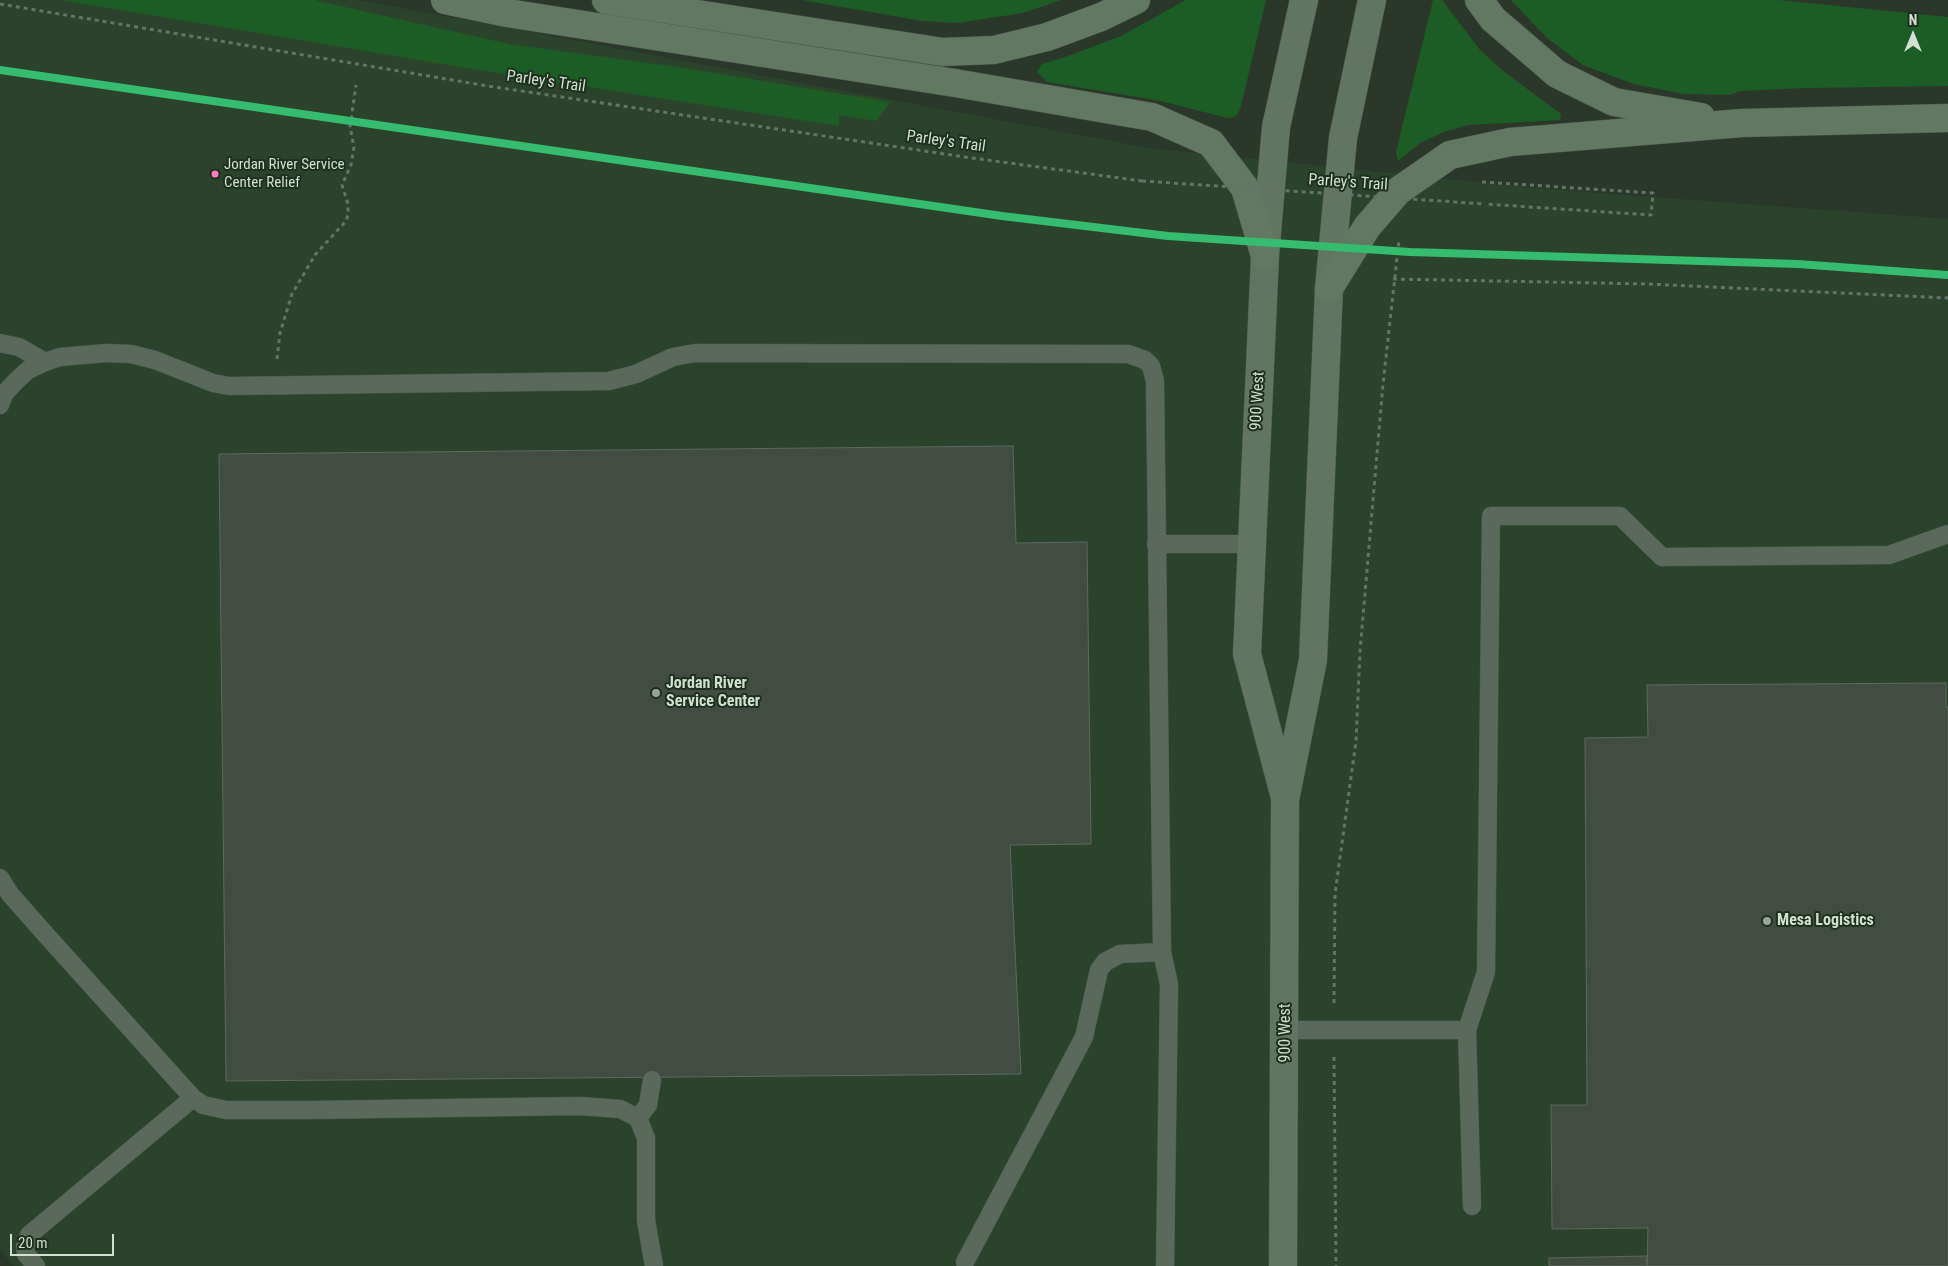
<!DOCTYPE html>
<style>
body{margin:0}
#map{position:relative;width:1948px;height:1266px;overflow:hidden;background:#2c372c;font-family:"Roboto Condensed",sans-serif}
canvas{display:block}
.north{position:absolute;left:1888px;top:10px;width:50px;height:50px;-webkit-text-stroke:4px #1d311e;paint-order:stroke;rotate:0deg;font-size:14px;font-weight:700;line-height:20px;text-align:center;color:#d2dfd2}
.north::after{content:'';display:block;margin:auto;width:18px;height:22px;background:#d2dfd2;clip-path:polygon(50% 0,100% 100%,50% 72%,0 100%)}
.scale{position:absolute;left:10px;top:1234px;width:104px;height:22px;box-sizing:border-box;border:2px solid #d2dfd2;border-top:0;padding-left:6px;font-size:15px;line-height:18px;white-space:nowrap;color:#d2dfd2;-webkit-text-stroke:4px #1d311e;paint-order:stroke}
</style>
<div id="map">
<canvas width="1948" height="1266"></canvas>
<div class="north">N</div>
<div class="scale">20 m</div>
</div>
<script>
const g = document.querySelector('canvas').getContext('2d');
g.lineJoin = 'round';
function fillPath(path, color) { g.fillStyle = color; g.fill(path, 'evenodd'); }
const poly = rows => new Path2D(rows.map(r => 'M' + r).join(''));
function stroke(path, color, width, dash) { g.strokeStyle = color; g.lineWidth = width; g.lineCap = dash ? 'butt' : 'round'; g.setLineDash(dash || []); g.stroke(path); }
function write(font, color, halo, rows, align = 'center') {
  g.font = font + ' "Roboto Condensed",sans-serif'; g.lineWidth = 4; g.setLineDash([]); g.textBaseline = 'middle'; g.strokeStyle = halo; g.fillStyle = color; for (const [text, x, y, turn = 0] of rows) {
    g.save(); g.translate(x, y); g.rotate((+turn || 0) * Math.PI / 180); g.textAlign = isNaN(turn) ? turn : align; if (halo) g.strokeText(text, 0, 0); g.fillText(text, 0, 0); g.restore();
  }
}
fillPath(poly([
 [0,0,359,0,1149,148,1545,189,1948,219,1948,1266,14,1266,0,1250]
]), '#2b432c');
fillPath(poly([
 [61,0,314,0,509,44,685,68,890,102,876,121,839,115,839,126,466,68],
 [802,0,1061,0,1023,13,957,23,922,21],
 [1186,0,1266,0,1241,106,1238,114,1234,117,1227,118,1161,101,1047,82,1037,72,1042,64,1068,56,1121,36],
 [1433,0,1442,0,1480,50,1503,71,1561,114,1560,120,1468,125,1444,132,1420,143,1398,161,1396,152],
 [1511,0,1778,0,1948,17,1948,86,1805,88,1740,91,1729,95,1684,94,1634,84,1583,65,1547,38]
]), '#1c5d25');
const building = poly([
 [1013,446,1016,543,1087,542,1091,844,1010,845,1021,1074,226,1081,219,454,1013,446],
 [1946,683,1946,707,1948,707,1948,1266,1647,1266,1648,1228,1552,1229,1551,1105,1587,1105,1585,738,1648,737,1647,685,1946,683],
 [1647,1256,1647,1266,1549,1266,1549,1258,1647,1256]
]);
fillPath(building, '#434c43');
stroke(building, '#5f685f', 1);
const service = poly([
 [0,343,19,347,45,362],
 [0,405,4,394,15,382,28,370,45,362,60,357,107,353,131,354,155,360,213,383,229,386,609,381,636,374,673,357,695,353,1128,354,1145,360,1151,366,1155,381,1162,952,1169,984,1165,1266],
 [1156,544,1251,544],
 [0,878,10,894,47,936,193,1098,203,1105,226,1110,311,1110,580,1106,620,1109,638,1118],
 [1286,1030,1467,1030,1486,972,1491,516,1620,516,1662,557,1889,555,1948,534],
 [1467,1030,1472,1206],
 [652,1080,648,1105,638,1118,646,1138,646,1220,654,1266],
 [965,1262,1084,1037,1099,970,1105,962,1120,954,1162,952],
 [36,1266,26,1254,25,1247,29,1235,193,1098]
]);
const secondary = poly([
 [1284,794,1247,654,1265,256,1276,127,1304,0],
 [1283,1266,1285,800,1313,660,1329,288,1343,138,1372,0]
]);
const motorway = poly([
 [445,0,507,13,955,83,1152,117,1211,143,1245,188,1265,256],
 [606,0,943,52,994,50,1047,37,1101,17,1136,0],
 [1479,0,1493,19,1557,74,1614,102,1701,117],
 [1329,288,1367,227,1398,191,1450,155,1510,142,1742,123,1948,118]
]);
stroke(service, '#4b544b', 19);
stroke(secondary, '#4b544b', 29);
stroke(motorway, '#4b544b', 29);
stroke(poly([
 [0,4,488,86,965,157,1142,181],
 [1482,182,1653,193,1651,215,1485,204],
 [1393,279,1648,284,1948,298],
 [277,359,280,333,292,294,315,255,346,221,348,215,348,204,342,185,351,165,354,147,350,127,356,85],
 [1334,1003,1335,894,1356,741,1360,651,1383,384,1399,240],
 [1334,1057,1336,1266]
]), '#667267', 3, [4, 4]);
stroke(service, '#5a695b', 18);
stroke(secondary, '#627462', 28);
stroke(motorway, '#627863', 28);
stroke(poly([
 [1142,181,1485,204]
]), '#667267', 3, [4, 4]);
stroke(poly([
 [0,70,1002,216,1168,236,1410,252,1798,264,1948,275]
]), '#36bc6e', 8);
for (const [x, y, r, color] of [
 [215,174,4.5,"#fe7ac1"],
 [656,693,5,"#98a498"],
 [1767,921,5,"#98a498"]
]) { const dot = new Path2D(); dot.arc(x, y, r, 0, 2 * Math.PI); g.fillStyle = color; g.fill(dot); stroke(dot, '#1d311e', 2); }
write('15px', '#d2dfd2', '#1d311e', [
 ["Jordan River Service",224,165],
 ["Center Relief",224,183]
], 'left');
write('16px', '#d2dfd2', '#1d311e', [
 ["Parley's Trail",546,82,8],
 ["Parley's Trail",946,142,8],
 ["Parley's Trail",1348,183,4],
 ["900 West",1258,401,-87],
 ["900 West",1286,1033,-90]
]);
write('bold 16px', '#d2dfd2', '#1d311e', [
 ["Jordan River",666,684],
 ["Service Center",666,702],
 ["Mesa Logistics",1777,921]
], 'left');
</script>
